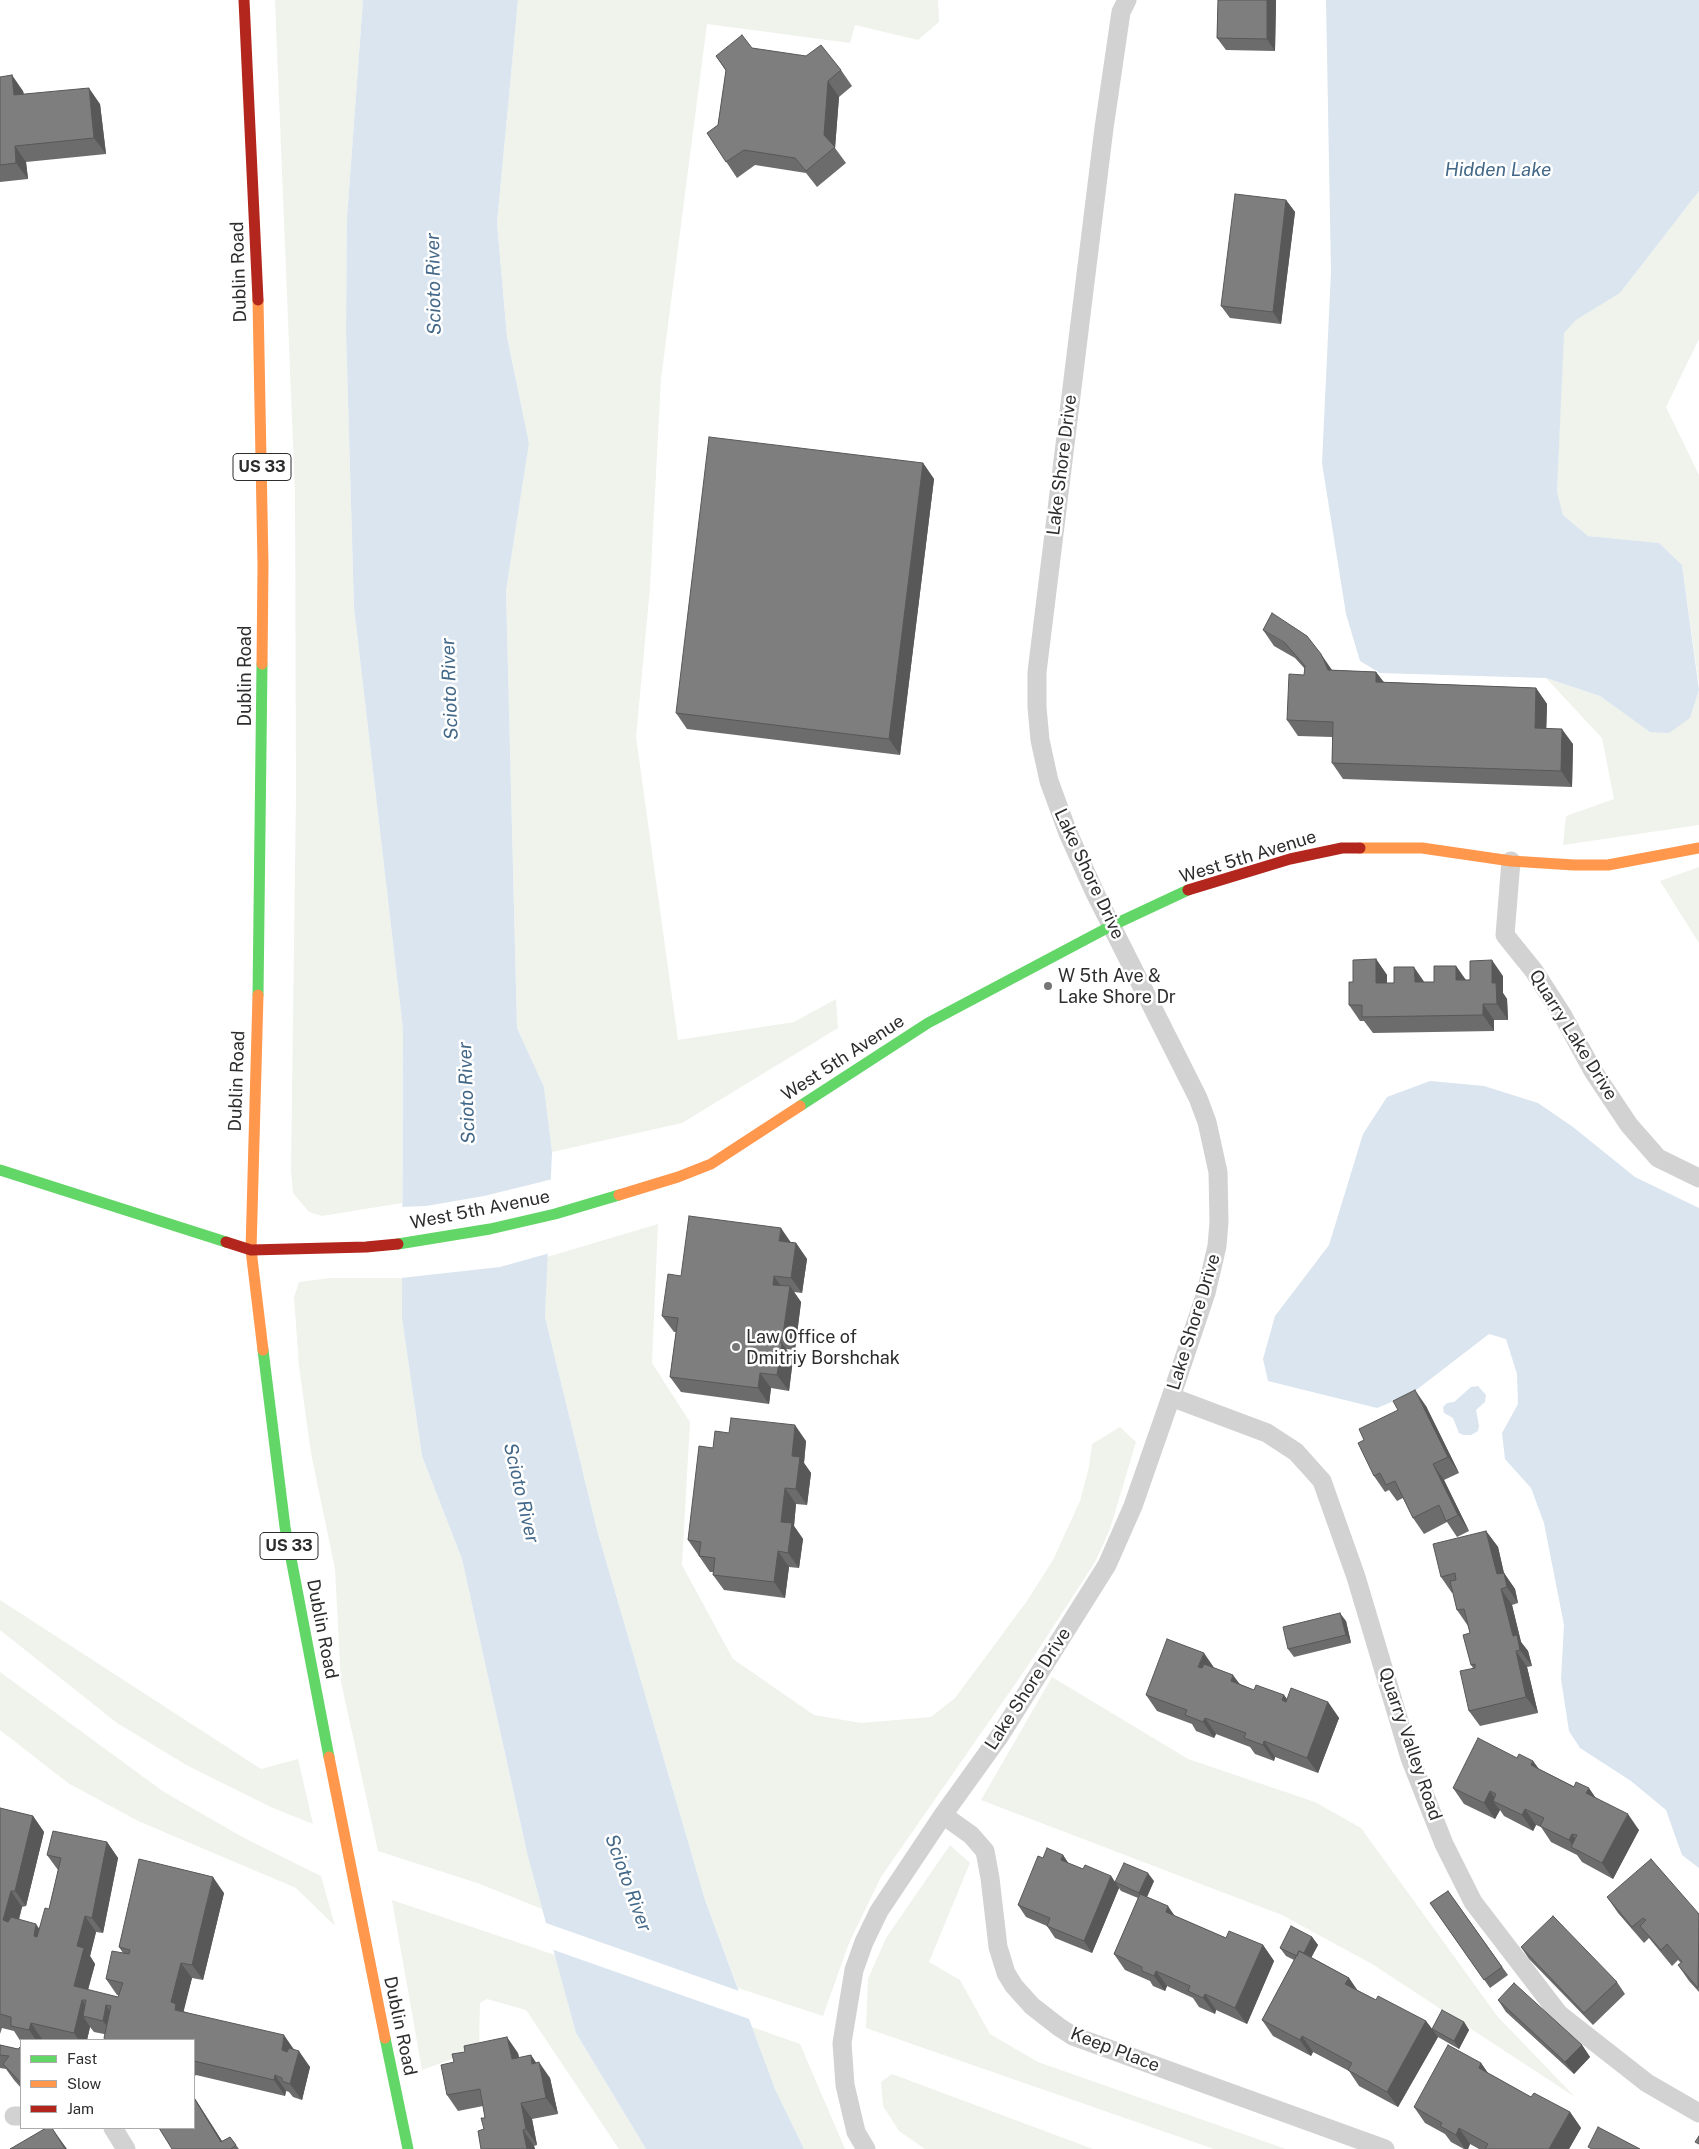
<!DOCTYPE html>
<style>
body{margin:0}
#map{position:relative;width:1699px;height:2149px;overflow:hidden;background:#fff;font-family:"Public Sans",sans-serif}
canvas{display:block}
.legend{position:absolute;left:20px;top:2039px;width:175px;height:90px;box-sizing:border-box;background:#fff;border:1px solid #ababab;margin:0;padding:6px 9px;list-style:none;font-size:15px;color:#2d2d2d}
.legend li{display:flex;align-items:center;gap:10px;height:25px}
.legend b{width:25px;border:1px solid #ababab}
</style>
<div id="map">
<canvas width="1699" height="2149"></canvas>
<ul class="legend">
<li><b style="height:6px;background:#63d668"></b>Fast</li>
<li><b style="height:6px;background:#ff974d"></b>Slow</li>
<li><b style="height:6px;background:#b3261e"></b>Jam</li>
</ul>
</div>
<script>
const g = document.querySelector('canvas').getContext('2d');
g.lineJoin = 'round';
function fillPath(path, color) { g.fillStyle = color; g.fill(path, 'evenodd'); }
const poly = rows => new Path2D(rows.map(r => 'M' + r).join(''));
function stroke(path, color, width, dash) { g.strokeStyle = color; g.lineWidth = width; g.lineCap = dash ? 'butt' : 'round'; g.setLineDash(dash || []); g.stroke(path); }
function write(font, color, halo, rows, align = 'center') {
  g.font = font + ' "Public Sans",sans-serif'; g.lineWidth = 5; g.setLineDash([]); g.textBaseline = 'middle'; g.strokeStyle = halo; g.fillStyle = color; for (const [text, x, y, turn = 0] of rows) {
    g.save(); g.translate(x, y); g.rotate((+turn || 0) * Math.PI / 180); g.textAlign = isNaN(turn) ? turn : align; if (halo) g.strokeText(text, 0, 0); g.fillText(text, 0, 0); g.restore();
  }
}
fillPath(poly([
 [275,0,363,0,347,218,346,330,354,607,403,1029,402,1203,322,1216,309,1212,293,1193,291,1171,296,793,295,493],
 [518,0,938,0,939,22,918,40,855,25,850,43,707,24,661,379,650,588,636,737,678,1040,794,1022,836,999,838,1028,682,1123,552,1152,544,1087,517,1028,506,591,529,443,507,337,497,223],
 [1699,191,1699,339,1666,407,1699,475,1699,685,1682,565,1659,543,1588,536,1563,515,1557,493,1563,333,1576,320,1620,293],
 [1546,678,1600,696,1650,732,1690,718,1699,690,1699,825,1563,845,1566,816,1614,799,1602,738],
 [1699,867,1699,943,1660,881],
 [658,1224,652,1363,690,1422,682,1565,733,1659,814,1715,861,1723,931,1717,955,1698,1027,1601,1053,1560,1080,1501,1089,1467,1092,1444,1120,1427,1136,1442,1110,1529,1095,1562,1027,1667,881,1877,849,1943,823,2016,738,1988,705,1900,597,1530,545,1317,547,1257],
 [330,1278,403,1278,402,1318,422,1456,462,1559,528,1857,542,1909,480,1884,378,1851,341,1682,335,1569,311,1453,299,1366,294,1297,299,1282],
 [0,1600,261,1769,298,1759,313,1824,273,1808,188,1766,117,1723,0,1630],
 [0,1672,164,1792,246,1839,321,1876,335,1926,296,1888,138,1821,68,1783,0,1730],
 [1052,1677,1188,1759,1315,1802,1361,1828,1498,2017,1575,2097,1372,1964,1282,1915,981,1800],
 [950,1845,970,1863,929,1962,960,1980,990,2034,1038,2062,1286,2149,1214,2149,866,2028,868,1979,886,1938],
 [392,1900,555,1955,576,2033,646,2149,619,2149,526,2010,487,1999,480,2003,479,2049,422,2070],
 [752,2027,800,2044,845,2149,804,2149,775,2089],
 [892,2074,1093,2149,925,2149,899,2131,883,2106,881,2082]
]), '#eff3ec');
fillPath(poly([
 [363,0,518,0,497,223,507,337,529,443,506,591,517,1028,544,1087,552,1152,545,1317,597,1530,705,1900,775,2089,804,2149,646,2149,576,2033,528,1857,462,1559,422,1456,402,1318,403,1029,354,607,346,330,347,218],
 [1326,0,1699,0,1699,191,1620,293,1576,320,1564,333,1557,492,1563,515,1588,536,1659,543,1682,565,1699,690,1690,718,1669,733,1650,732,1600,696,1546,678,1380,673,1360,661,1346,614,1322,463,1331,272],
 [1430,1081,1484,1086,1538,1103,1573,1127,1635,1177,1699,1208,1699,1868,1682,1855,1666,1810,1631,1781,1580,1748,1569,1731,1561,1679,1564,1625,1544,1523,1531,1488,1505,1459,1502,1433,1518,1404,1517,1374,1506,1339,1489,1334,1411,1394,1377,1408,1268,1381,1263,1359,1275,1316,1329,1245,1363,1134,1387,1097],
 [1478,1386,1486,1395,1485,1402,1476,1410,1479,1426,1478,1431,1471,1435,1463,1435,1459,1433,1453,1418,1444,1413,1443,1407,1447,1403,1454,1402,1471,1387]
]), '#dae5ef');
fillPath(poly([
 [553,1179,550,1253,500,1267,401,1278,400,1207,426,1206,484,1196],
 [543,1922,742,1992,752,2020,551,1949]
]), '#fff');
stroke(poly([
 [1511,861,1505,935,1534,971,1563,1016,1593,1071,1629,1125,1658,1158,1699,1178],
 [1171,1397,1267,1433,1296,1452,1322,1481,1356,1577,1410,1758,1444,1844,1473,1902,1559,2014,1647,2083,1699,2113],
 [943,1815,971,1835,985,1851,990,1878,998,1947,1006,1973,1014,1986,1032,2006,1059,2027,1073,2036,1385,2149],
 [14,2116,21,2116],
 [113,2128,126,2149],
 [866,2149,856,2132,845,2085,842,2043,854,1970,864,1942,879,1911,943,1815,999,1737,1107,1565,1133,1506,1171,1397,1206,1293,1217,1246,1219,1222,1218,1172,1207,1122,1198,1098,1095,893,1068,833,1049,781,1040,740,1037,707,1037,672,1104,128,1121,12,1127,0]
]), '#d2d2d2', 19);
stroke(poly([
 [258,995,262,664],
 [800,1106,928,1023,1111,926,1188,890],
 [0,1170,226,1242],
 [398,1244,490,1229,555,1214,619,1195],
 [263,1350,285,1527,329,1757],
 [385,2038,408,2149]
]), '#63d668', 11);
stroke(poly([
 [258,300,263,565,262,664],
 [1360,848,1422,848,1511,861,1574,865,1608,865,1699,848],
 [258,995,251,1250,263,1350],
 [619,1195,678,1177,711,1164,800,1106],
 [329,1757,385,2038]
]), '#ff974d', 11);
stroke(poly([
 [244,0,258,300],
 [1188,890,1290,859,1342,848,1360,848],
 [226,1242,251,1250,366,1247,398,1244]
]), '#b3261e', 11);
fillPath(poly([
 [1218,0,1276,0,1275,51,1226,50,1217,38],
 [752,48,841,70,852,86,839,97,835,148,846,163,817,187,806,173,755,165,737,178,707,133,718,125,726,71,716,56],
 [0,77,23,91,24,94,100,104,106,154,26,162,28,179,0,182],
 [1286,200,1295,212,1281,324,1230,318,1221,306],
 [923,463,934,479,900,755,687,729,676,713],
 [1263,630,1332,670,1376,672,1384,682,1536,688,1547,704,1546,728,1573,744,1572,787,1343,779,1332,763,1332,737,1298,736,1287,720,1304,675,1305,669,1295,658,1274,646],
 [1376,959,1387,975,1387,983,1434,982,1456,966,1466,980,1503,976,1503,993,1507,999,1508,1020,1494,1020,1494,1031,1373,1033,1364,1021,1360,1021,1349,1005,1353,982],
 [791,1242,796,1243,807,1259,802,1293,794,1292,801,1302,795,1350,786,1349,793,1359,789,1391,771,1388,769,1404,681,1392,670,1377,676,1332,674,1332,662,1316,681,1276],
 [1426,1406,1459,1473,1444,1480,1469,1531,1457,1537,1447,1522,1424,1534,1413,1518,1403,1498,1397,1501,1389,1490,1385,1492,1374,1476,1364,1440],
 [806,1441,804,1463,811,1473,807,1505,796,1504,794,1526,803,1539,799,1568,789,1567,785,1598,724,1590,713,1575,713,1572,710,1572,688,1540,713,1448],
 [1486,1531,1498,1547,1504,1573,1515,1589,1518,1603,1512,1605,1521,1642,1528,1651,1532,1666,1527,1667,1538,1713,1480,1726,1469,1711,1473,1668,1471,1665,1470,1633,1468,1626,1457,1610,1453,1592,1452,1593,1441,1577],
 [1346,1621,1351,1643,1294,1657,1288,1649],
 [1213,1668,1240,1684,1254,1690,1284,1695,1287,1699,1328,1702,1339,1718,1318,1773,1275,1757,1274,1761,1255,1754,1250,1747,1216,1734,1214,1738,1196,1731,1192,1724,1157,1711,1146,1695],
 [1517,1758,1533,1761,1539,1769,1595,1797,1639,1830,1613,1879,1582,1862,1577,1855,1551,1842,1541,1827,1536,1825,1533,1831,1504,1816,1500,1810,1495,1819,1464,1804,1453,1788],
 [0,1808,33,1816,44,1832,26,1906,22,1907,19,1920,39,1929,49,1909,58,1870,47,1855,107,1842,118,1858,103,1933,96,1932,90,1956,95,1964,88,1990,118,1997,119,1995,117,1995,106,1979,123,1953,119,1947,224,1893,203,1980,192,1978,183,2011,295,2050,310,2067,302,2100,293,2097,289,2092,286,2091,285,2096,196,2075,194,2077,194,2040,104,2034,94,2032,90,2027,87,2040,50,2040,42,2039,42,2040,21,2040,21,2042,14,2031,2,2028,0,2034],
 [1063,1855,1068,1863,1083,1869,1111,1876,1115,1882,1154,1881,1147,1897,1175,1916,1226,1938,1263,1945,1274,1961,1247,2024,1216,2010,1215,2014,1199,2007,1193,1998,1167,1986,1165,1991,1153,1986,1150,1981,1125,1970,1114,1954,1138,1898,1121,1891,1119,1888,1092,1953,1055,1938,1047,1926,1026,1917,1018,1905,1043,1858],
 [1448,1891,1508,1975,1490,1988,1430,1903],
 [1607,1897,1699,1914,1699,1992,1689,1981,1678,1965,1681,1963,1678,1960,1672,1966,1649,1938,1644,1943,1618,1913],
 [1312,1937,1318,1945,1311,1957,1349,1978,1357,1990,1376,2000,1426,2021,1432,2029,1464,2022,1469,2030,1459,2049,1438,2037,1398,2107,1359,2086,1349,2071,1313,2052,1311,2056,1273,2036,1262,2020,1294,1960,1286,1956,1280,1948],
 [1521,1947,1617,1982,1625,1994,1593,2025,1529,1959],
 [1498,2000,1582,2045,1590,2057,1574,2074,1506,2012],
 [0,2045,18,2049,21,2046,21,2088,14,2080,6,2069,0,2068],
 [518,2053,519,2058,531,2055,536,2063,550,2078,558,2114,532,2119,537,2145,534,2146,535,2149,481,2149,485,2118,483,2106,458,2111,447,2095],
 [1481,2063,1488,2073,1531,2097,1570,2112,1581,2128,1569,2149,1479,2149,1470,2144,1468,2149,1464,2149,1451,2142,1445,2134,1425,2123,1414,2107],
 [194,2097,222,2141,230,2137,239,2149,172,2149,194,2128]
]), '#6c6c6c');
fillPath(poly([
 [1267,0,1276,0,1275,51,1267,39],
 [12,75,23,91,25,111,14,95],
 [828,81,839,97,835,148,824,135],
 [89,88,100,104,106,154,94,138],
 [15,146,26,162,28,179,16,163],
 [1286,200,1295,212,1281,324,1273,312],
 [923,463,934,479,900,755,889,739],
 [1321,654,1332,670,1328,670],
 [1376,672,1387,688,1376,682],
 [1536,688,1547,704,1546,743,1535,728],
 [1562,729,1573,744,1572,787,1561,771],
 [1376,959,1387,975,1387,999,1376,983],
 [1492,960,1503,976,1503,993,1507,999,1508,1020,1497,1004,1492,983],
 [1456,966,1467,982,1456,980],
 [1414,967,1425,983,1415,982],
 [1483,1004,1494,1020,1494,1031,1483,1015],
 [781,1228,792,1244,779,1241],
 [796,1243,807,1259,802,1293,791,1278],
 [774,1276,785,1292,773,1285],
 [790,1286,801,1302,795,1350,783,1334],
 [769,1332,780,1348,768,1341],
 [782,1343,793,1359,789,1391,777,1375],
 [760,1373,771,1388,769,1404,758,1388],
 [1415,1390,1426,1406,1459,1473,1448,1457],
 [795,1425,806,1441,804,1463,811,1473,807,1505,796,1489,792,1456],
 [1433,1464,1444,1480,1469,1531,1458,1515],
 [785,1488,796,1504,794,1526,803,1539,799,1568,788,1553,781,1522],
 [1486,1531,1498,1547,1507,1587,1497,1574],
 [778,1551,789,1567,785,1598,774,1582],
 [1504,1573,1515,1589,1518,1603,1507,1587],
 [1501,1589,1512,1605,1521,1642,1528,1651,1532,1666,1520,1650,1513,1636],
 [1340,1613,1346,1621,1351,1643,1346,1635],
 [1516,1651,1527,1667,1538,1713,1526,1697],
 [1204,1653,1215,1669,1210,1683,1198,1667],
 [1233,1675,1245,1691,1231,1681],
 [1284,1695,1295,1711,1282,1700],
 [1328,1702,1339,1718,1318,1773,1307,1758],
 [1205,1718,1216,1734,1214,1738,1203,1722],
 [1264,1741,1275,1757,1274,1761,1263,1745],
 [1533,1761,1544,1777,1531,1765],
 [1589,1788,1600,1804,1586,1793],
 [1490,1791,1499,1804,1493,1801,1500,1810,1495,1819,1484,1803],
 [1525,1809,1536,1825,1533,1831,1522,1815],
 [1628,1814,1639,1830,1613,1879,1602,1863],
 [33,1816,44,1832,26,1906,15,1891],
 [1572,1834,1583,1850,1574,1848,1569,1840],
 [107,1842,118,1858,103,1933,92,1918],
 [1063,1855,1071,1867,1061,1860],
 [1148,1873,1154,1881,1145,1901,1139,1893],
 [1111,1876,1119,1888,1092,1953,1084,1941],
 [213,1877,224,1893,203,1980,192,1965],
 [11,1891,22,1907,14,1936,3,1920],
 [1168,1906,1179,1922,1166,1912],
 [85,1916,96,1932,90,1956,95,1964,85,2000,74,1986,77,1946],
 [36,1924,47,1940,34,1936],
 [1312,1937,1318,1945,1307,1966,1301,1958],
 [1263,1945,1274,1961,1247,2024,1235,2008],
 [181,1963,192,1978,183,2014,186,2025,171,2002],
 [1156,1971,1167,1986,1165,1991,1154,1976],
 [1349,1978,1360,1994,1345,1984],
 [1205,1994,1216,2010,1215,2014,1203,1998],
 [82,2000,93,2016,83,2016,90,2027,87,2040,79,2040,74,2033],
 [106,2005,117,2021,114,2036,103,2021],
 [1426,2021,1438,2037,1398,2107,1387,2092],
 [1464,2022,1469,2030,1459,2049,1454,2041],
 [31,2023,42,2039,42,2040,36,2040,29,2030],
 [284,2035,295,2051,293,2066,282,2050],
 [1302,2036,1313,2052,1311,2056,1300,2040],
 [507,2037,518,2053,523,2075,512,2059],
 [1582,2045,1590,2057,1574,2074,1565,2062],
 [299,2051,310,2067,302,2100,290,2084],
 [531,2055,541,2070,539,2062,550,2078,558,2114,546,2098,532,2064],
 [1481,2063,1492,2079,1479,2068],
 [275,2075,286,2091,285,2096,274,2080],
 [194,2097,227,2149,221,2142,194,2098],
 [521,2103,532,2119,537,2145,526,2129],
 [1570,2112,1581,2128,1569,2149,1549,2149],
 [52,2128,67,2149,65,2149],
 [1459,2128,1470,2144,1468,2149,1465,2149,1456,2135],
 [523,2130,534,2146,535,2149,527,2149]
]), '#585858');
const building = poly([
 [1218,0,1267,0,1267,39,1217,38,1218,0],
 [742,35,752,48,806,56,821,45,841,70,828,81,824,135,835,147,806,171,795,158,744,150,726,162,707,133,718,125,726,70,716,56,742,35],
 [12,75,14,95,89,88,94,138,15,146,16,163,0,165,0,77,12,75],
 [1235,194,1286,200,1273,312,1221,306,1235,194],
 [709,437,923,463,889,739,676,713,709,437],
 [1272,613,1307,636,1321,654,1328,670,1376,672,1376,682,1536,688,1535,728,1562,729,1561,771,1332,763,1333,722,1287,720,1289,674,1304,675,1305,666,1284,642,1263,630,1272,613],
 [1376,959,1376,983,1394,983,1394,967,1414,967,1415,982,1434,982,1434,966,1456,966,1456,980,1470,980,1470,961,1492,960,1492,983,1496,983,1497,1004,1483,1004,1483,1015,1362,1017,1362,1005,1349,1005,1349,982,1353,982,1353,960,1376,959],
 [689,1216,781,1228,779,1241,796,1243,791,1278,774,1276,773,1285,790,1286,783,1334,769,1332,768,1341,782,1343,777,1375,760,1373,758,1388,670,1377,678,1318,662,1316,668,1274,681,1276,689,1216],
 [1415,1390,1448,1457,1433,1464,1458,1515,1446,1521,1439,1505,1413,1518,1395,1481,1386,1485,1380,1473,1374,1476,1358,1443,1364,1440,1359,1429,1398,1410,1393,1401,1415,1390],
 [731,1418,795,1425,792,1456,800,1457,796,1489,785,1488,781,1522,792,1523,788,1553,778,1551,774,1582,713,1575,715,1558,699,1556,701,1542,688,1540,699,1446,713,1448,715,1431,729,1433,731,1418],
 [1486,1531,1497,1574,1504,1573,1507,1587,1501,1589,1513,1636,1517,1635,1520,1650,1516,1651,1526,1697,1469,1711,1460,1671,1475,1668,1475,1664,1471,1665,1463,1635,1470,1633,1464,1609,1457,1610,1450,1581,1456,1580,1455,1573,1441,1577,1433,1544,1486,1531],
 [1340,1613,1346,1635,1288,1649,1283,1627,1340,1613],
 [1167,1639,1204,1653,1198,1667,1202,1668,1204,1664,1233,1675,1231,1681,1254,1690,1256,1685,1284,1695,1282,1700,1286,1702,1291,1688,1328,1702,1307,1758,1264,1741,1263,1745,1244,1738,1246,1733,1205,1718,1203,1722,1185,1715,1187,1710,1146,1695,1167,1639],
 [1478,1738,1517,1758,1519,1754,1533,1761,1531,1765,1574,1787,1576,1782,1589,1788,1586,1793,1628,1814,1602,1863,1571,1847,1577,1835,1572,1834,1569,1840,1540,1826,1544,1818,1525,1809,1522,1815,1493,1801,1496,1794,1490,1791,1484,1803,1453,1788,1478,1738],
 [0,1808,33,1816,15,1891,11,1891,3,1920,8,1922,11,1917,36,1924,34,1936,37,1937,45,1908,49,1909,61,1858,47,1855,53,1831,107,1842,92,1918,85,1916,77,1946,84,1948,74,1986,118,1997,123,1983,106,1979,112,1951,129,1954,130,1950,119,1947,139,1859,213,1877,192,1965,181,1963,171,2002,176,2004,175,2010,284,2035,282,2050,287,2052,289,2048,299,2051,290,2084,282,2081,282,2078,275,2075,274,2080,194,2061,194,2040,105,2040,104,2038,111,2006,106,2005,103,2021,83,2016,86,2000,82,2000,74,2033,31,2023,29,2030,11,2026,11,2017,0,2014,0,1808],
 [1047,1848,1063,1855,1061,1860,1083,1869,1085,1865,1111,1876,1084,1941,1047,1926,1050,1918,1018,1905,1038,1856,1043,1858,1047,1848],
 [1651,1859,1699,1914,1698,1988,1678,1965,1682,1962,1667,1944,1661,1950,1640,1926,1646,1920,1643,1918,1632,1927,1607,1897,1651,1859],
 [1124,1863,1148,1873,1139,1893,1115,1882,1124,1863],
 [1448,1891,1502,1967,1484,1980,1430,1903,1448,1891],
 [1140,1894,1168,1906,1166,1912,1226,1938,1229,1931,1263,1945,1235,2008,1205,1994,1203,1998,1188,1991,1190,1986,1156,1971,1154,1976,1142,1971,1142,1967,1114,1954,1140,1894],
 [1553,1916,1617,1982,1584,2013,1521,1947,1553,1916],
 [1291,1926,1312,1937,1304,1953,1299,1951,1297,1956,1280,1948,1291,1926],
 [1299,1951,1349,1978,1345,1984,1376,2000,1378,1996,1426,2021,1387,2092,1348,2070,1352,2063,1302,2036,1300,2040,1262,2020,1299,1951],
 [1514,1983,1582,2045,1565,2062,1498,2000,1514,1983],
 [1442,2010,1464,2022,1454,2041,1432,2029,1442,2010],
 [507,2037,512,2059,531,2055,532,2064,539,2062,546,2098,521,2103,526,2129,523,2130,527,2149,481,2149,478,2131,484,2129,481,2118,485,2118,480,2089,447,2095,441,2065,454,2062,452,2054,465,2052,464,2046,507,2037],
 [0,2045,18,2049,21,2046,21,2083,3,2064,9,2056,0,2055,0,2045],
 [1448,2045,1481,2063,1479,2068,1531,2097,1534,2093,1570,2112,1549,2149,1485,2149,1488,2144,1459,2128,1456,2135,1440,2126,1442,2123,1414,2107,1448,2045],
 [194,2098,221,2142,230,2137,236,2145,231,2149,172,2149,159,2128,194,2128,194,2098],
 [1598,2127,1640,2149,1592,2149,1588,2147,1598,2127],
 [46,2128,52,2128,65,2149,10,2149,46,2128],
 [1699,2136,1699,2144,1695,2142,1699,2136]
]);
fillPath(building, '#7e7e7e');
stroke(building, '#585858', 1);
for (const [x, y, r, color] of [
 [1048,986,5,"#767676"],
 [736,1347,5,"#767676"]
]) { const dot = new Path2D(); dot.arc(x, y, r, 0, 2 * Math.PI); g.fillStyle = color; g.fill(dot); stroke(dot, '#fff', 2); }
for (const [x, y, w] of [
 [262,467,58],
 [289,1546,58]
]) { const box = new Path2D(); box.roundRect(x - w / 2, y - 13.5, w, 27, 4); g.fillStyle = '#fff'; g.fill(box); stroke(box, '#2d2d2d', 1); }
write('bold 16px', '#2d2d2d', null, [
 ["US 33",262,467],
 ["US 33",289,1546]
]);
write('18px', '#2d2d2d', '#fff', [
 ["Dublin Road",239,272,-92],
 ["Lake Shore Drive",1062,465,-83],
 ["Dublin Road",245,676,-90],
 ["West 5th Avenue",1248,857,-17],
 ["Lake Shore Drive",1089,874,65],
 ["Quarry Lake Drive",1573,1035,58],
 ["West 5th Avenue",843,1058,-33],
 ["Dublin Road",237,1081,-88],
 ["West 5th Avenue",480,1210,-11],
 ["Lake Shore Drive",1194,1322,-73],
 ["Dublin Road",322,1629,79],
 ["Lake Shore Drive",1028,1689,-57],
 ["Quarry Valley Road",1410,1744,71],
 ["Dublin Road",400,2026,78],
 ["Keep Place",1115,2050,21]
]);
write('18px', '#2d2d2d', '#fff', [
 ["W 5th Ave &",1058,976],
 ["Lake Shore Dr",1058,997],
 ["Law Office of",746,1337],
 ["Dmitriy Borshchak",746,1358]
], 'left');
write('italic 19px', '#436888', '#fff', [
 ["Hidden Lake",1498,170],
 ["Scioto River",434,284,-91],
 ["Scioto River",450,689,-92],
 ["Scioto River",467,1093,-92],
 ["Scioto River",521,1493,77],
 ["Scioto River",628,1883,70]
]);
</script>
